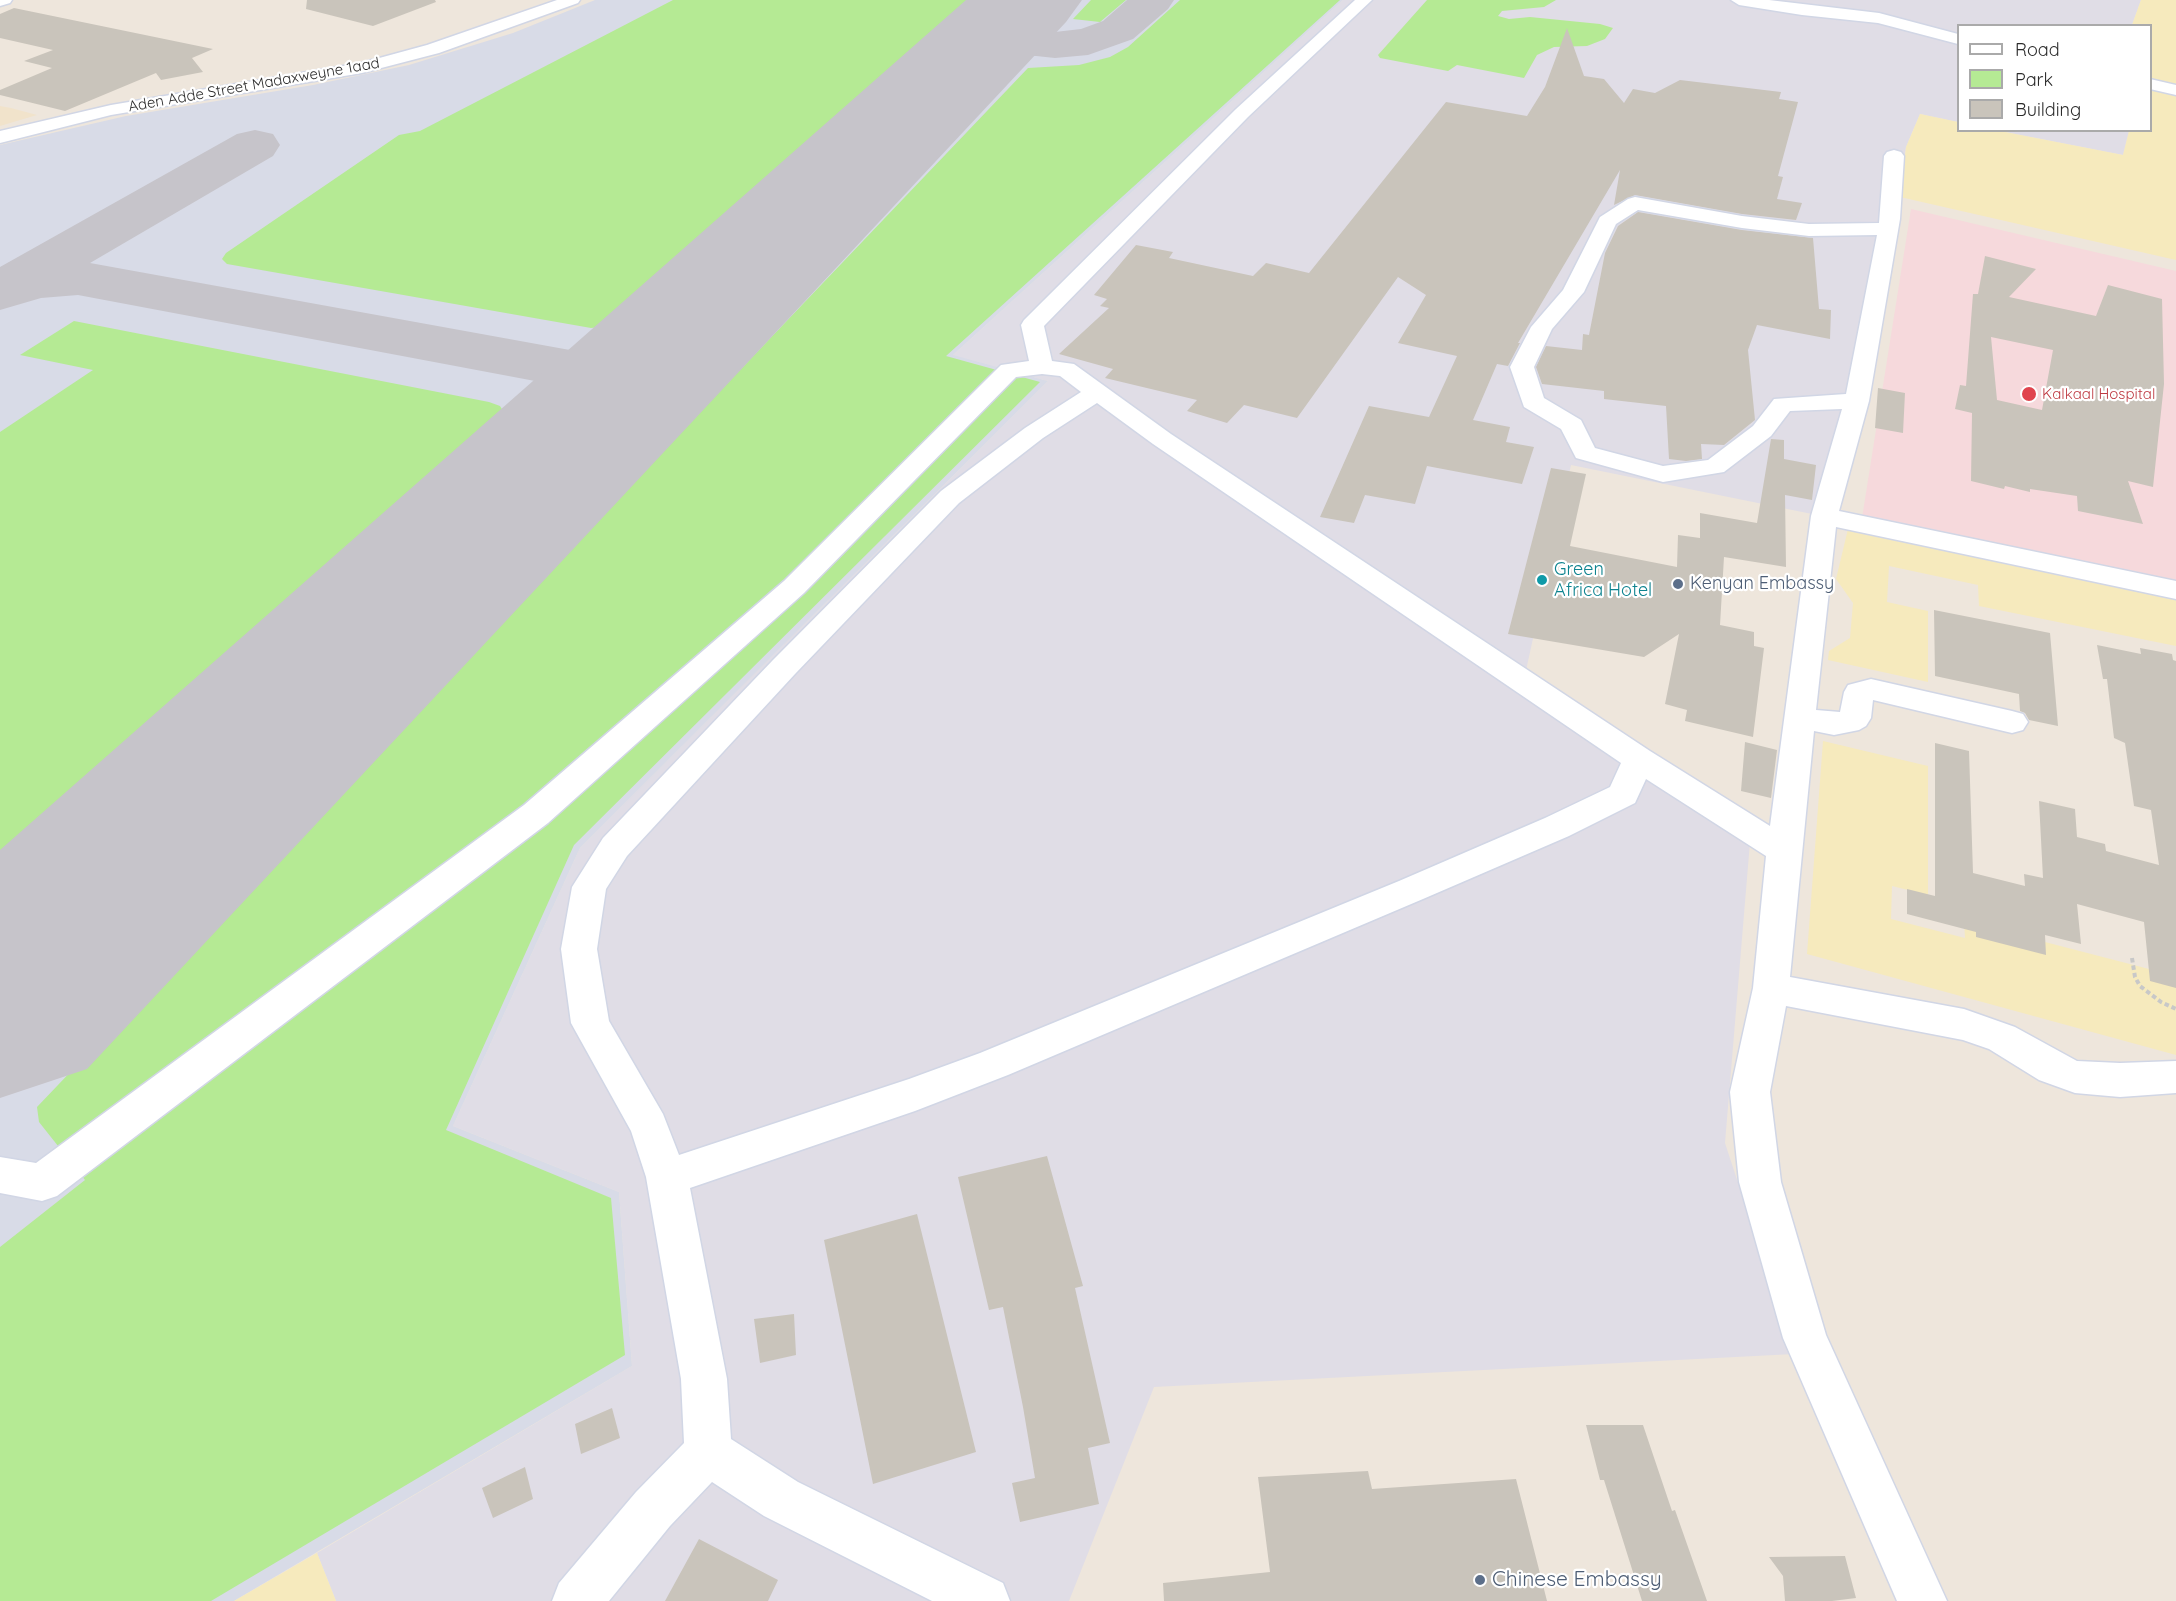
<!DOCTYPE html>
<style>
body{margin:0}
#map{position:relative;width:2176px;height:1601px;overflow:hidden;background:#eee6dc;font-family:Quicksand,sans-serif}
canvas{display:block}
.legend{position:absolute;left:1957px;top:24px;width:195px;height:108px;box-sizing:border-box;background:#fff;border:2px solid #aaa;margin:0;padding:8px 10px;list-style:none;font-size:18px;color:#2b2b2b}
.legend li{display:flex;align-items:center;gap:12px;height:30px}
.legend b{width:30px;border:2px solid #aaa}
</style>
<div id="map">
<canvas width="2176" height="1601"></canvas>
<ul class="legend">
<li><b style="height:8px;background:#fff"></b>Road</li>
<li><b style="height:16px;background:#b5ea94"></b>Park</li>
<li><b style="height:16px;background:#c9c4bb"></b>Building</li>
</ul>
</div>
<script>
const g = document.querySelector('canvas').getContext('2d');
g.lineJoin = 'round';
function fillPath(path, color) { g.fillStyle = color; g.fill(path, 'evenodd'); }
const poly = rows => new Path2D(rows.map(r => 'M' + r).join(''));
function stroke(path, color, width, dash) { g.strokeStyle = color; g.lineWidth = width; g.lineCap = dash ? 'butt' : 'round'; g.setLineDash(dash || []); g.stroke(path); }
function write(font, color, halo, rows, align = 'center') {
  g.font = font + ' Quicksand,sans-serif'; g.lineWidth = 4.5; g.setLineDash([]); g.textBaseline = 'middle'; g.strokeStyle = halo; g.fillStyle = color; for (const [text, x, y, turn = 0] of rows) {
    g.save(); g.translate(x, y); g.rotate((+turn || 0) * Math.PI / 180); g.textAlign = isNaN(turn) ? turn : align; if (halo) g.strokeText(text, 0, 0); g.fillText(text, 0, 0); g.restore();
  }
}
fillPath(poly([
 [1343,0,2141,0,2132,25,1958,26,1958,122,1920,114,1906,147,1900,197,1812,514,1571,465,1525,675,1750,842,1725,1143,1794,1354,1154,1387,1069,1601,336,1601,317,1553,632,1366,619,1192,453,1126,580,848,1048,381,952,356],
 [2000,131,2129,131,2123,155]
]), '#e0dde6');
fillPath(poly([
 [0,106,11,108,37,115,0,126]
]), '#f1e3cb');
fillPath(poly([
 [1911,209,2176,271,2176,583,1862,518]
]), '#f6d9dc');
fillPath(poly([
 [595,0,1343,0,953,355,1048,381,580,848,453,1126,619,1192,632,1366,234,1601,0,1601,0,145,126,116,313,85,409,65,513,33]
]), '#d8dbe7');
fillPath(poly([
 [673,0,970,0,609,326,591,328,227,264,222,259,226,253,399,135,420,131],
 [1091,0,1126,0,1100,22,1073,19],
 [1180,0,1340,0,946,356,1040,382,574,845,446,1130,611,1198,625,1355,211,1601,0,1601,0,1247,85,1180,39,1122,37,1107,1028,68,1079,65,1110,57,1128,47],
 [1427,0,1556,0,1544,7,1502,11,1498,16,1509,19,1530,17,1600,24,1613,28,1605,39,1587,46,1554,47,1537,55,1524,78,1457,65,1448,71,1380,58,1378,55],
 [74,321,489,402,500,406,505,414,0,867,0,432,93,370,20,355]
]), '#b5ea94');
fillPath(poly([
 [2141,0,2176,0,2176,260,1900,197,1906,147,1920,114,1958,122,1958,130,2000,131,2123,155,2129,131,2150,130,2150,26,2132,25],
 [1848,529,2176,597,2176,646,1979,606,1978,585,1889,566,1887,602,1928,611,1928,682,1828,660,1829,651,1850,638,1853,603,1836,579],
 [1823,741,1928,766,1928,895,1892,886,1891,919,1965,938,1964,921,2176,976,2176,1055,1807,954],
 [317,1553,336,1601,234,1601]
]), '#f6eabd');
fillPath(poly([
 [1127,0,1174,0,1168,9,1133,39,1088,55,1055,58,989,51,973,47,967,38,973,29,989,25,1055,32,1081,29,1103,21,1127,0],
 [255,130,273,134,280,145,273,156,90,263,636,362,658,368,668,381,658,394,636,400,78,295,41,298,0,310,0,267,237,134,255,130]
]), '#c6c4ca');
fillPath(poly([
 [966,0,1082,0,1066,22,87,1069,0,1098,0,850,966,0]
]), '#c6c4ca');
fillPath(poly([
 [307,0,435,0,436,2,373,26,306,9],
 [14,8,213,49,192,58,203,72,161,80,156,73,65,111,0,95,0,90,52,68,24,61,53,50,0,38,0,14],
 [1567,28,1584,76,1604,79,1624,103,1633,89,1655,93,1680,80,1781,92,1779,99,1798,102,1778,176,1783,177,1777,199,1802,203,1796,220,1742,214,1635,195,1614,205,1620,170,1518,343,1520,343,1508,366,1497,364,1473,420,1510,427,1506,442,1534,447,1522,484,1427,466,1415,504,1365,495,1354,523,1320,517,1369,406,1429,417,1457,356,1398,343,1426,295,1398,277,1297,418,1244,405,1227,423,1187,411,1197,400,1105,378,1113,369,1059,354,1109,308,1100,306,1107,299,1094,295,1136,245,1173,252,1169,258,1253,276,1266,263,1309,273,1446,102,1527,116,1545,87],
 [1638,212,1742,230,1813,238,1819,309,1831,310,1830,339,1757,325,1748,350,1755,420,1724,445,1701,444,1702,459,1686,461,1669,459,1666,406,1604,399,1604,391,1542,384,1536,367,1546,346,1582,350,1583,334,1589,335,1605,253,1618,226],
 [1985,256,2036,269,2009,297,2096,316,2108,285,2162,299,2164,384,2153,487,2128,481,2143,524,2078,511,2077,496,2030,489,2030,492,2005,486,2004,489,1971,481,1972,413,1955,409,1960,385,1966,386,1973,294,1978,294],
 [1991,337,2053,350,2042,410,1997,400],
 [1878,388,1905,393,1903,433,1875,428],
 [1771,439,1784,440,1784,459,1816,465,1812,500,1785,495,1786,567,1724,557,1720,625,1754,632,1754,646,1764,648,1753,737,1685,721,1687,710,1665,704,1679,634,1644,657,1508,634,1551,468,1586,474,1570,546,1677,567,1678,535,1700,538,1700,513,1757,523],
 [1934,610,2050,633,2058,726,2029,720,2025,713,2020,711,2019,694,1935,676],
 [2097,645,2141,654,2140,648,2172,654,2173,660,2176,661,2176,988,2150,981,2144,922,2077,904,2081,944,2045,935,2046,955,1976,937,1976,932,1907,914,1907,889,1935,896,1935,743,1969,751,1973,873,2025,886,2024,874,2043,878,2039,801,2075,809,2077,837,2105,844,2106,851,2159,865,2151,810,2134,806,2125,743,2114,738,2107,679,2103,679],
 [1745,742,1777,750,1771,798,1741,791],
 [1047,1156,1083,1286,1075,1288,1110,1443,1088,1448,1099,1504,1020,1522,1012,1483,1035,1478,1023,1407,1003,1307,989,1310,958,1177],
 [917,1214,976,1452,873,1484,824,1240],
 [794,1314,796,1355,760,1363,754,1319],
 [612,1408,620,1438,581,1454,575,1424],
 [1586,1425,1643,1425,1672,1511,1675,1510,1707,1601,1642,1601,1604,1480,1600,1480],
 [525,1467,533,1499,493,1518,482,1488],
 [1368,1471,1372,1489,1516,1479,1547,1601,1164,1601,1163,1583,1270,1572,1258,1477],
 [699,1539,778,1580,768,1601,665,1601],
 [1845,1556,1856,1598,1832,1601,1785,1601,1783,1576,1769,1557]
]), '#c9c4bb');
const minor = poly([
 [0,0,12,0,10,3,0,6,0,0],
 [557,0,580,0,578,3,439,53,362,73,111,115,0,143,0,131,111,105,361,63,427,45,557,0],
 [1355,0,1372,0,1248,117,1044,326,1052,361,1074,364,1171,434,1650,751,1770,826,1811,516,1842,409,1790,411,1771,436,1724,472,1663,482,1576,458,1561,429,1524,407,1510,367,1531,327,1563,290,1600,217,1628,199,1635,197,1742,216,1809,224,1879,223,1884,156,1887,152,1894,150,1901,152,1904,156,1900,219,1869,401,1839,511,2176,581,2176,599,1836,527,1816,710,1840,712,1844,692,1848,685,1871,679,2012,711,2023,714,2028,722,2023,730,2012,733,1873,700,1871,718,1866,726,1859,730,1834,735,1814,731,1790,977,1964,1009,2015,1027,2077,1061,2120,1063,2176,1061,2176,1093,2120,1097,2075,1093,2039,1080,1989,1049,1963,1040,1786,1006,1770,1092,1781,1182,1826,1335,1947,1601,1897,1601,1783,1338,1739,1182,1730,1092,1753,988,1766,856,1646,779,1635,803,1569,836,1423,899,1008,1075,915,1111,690,1188,727,1379,731,1439,798,1482,1003,1583,1010,1601,932,1601,764,1516,712,1482,670,1526,609,1601,552,1601,559,1583,636,1492,684,1443,681,1379,646,1177,631,1131,571,1023,561,949,572,887,603,838,773,660,941,491,1025,428,1081,392,1060,376,1042,374,1016,377,804,593,548,823,57,1196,42,1201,0,1193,0,1157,36,1163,524,805,784,581,1001,365,1029,361,1021,325,1024,320,1236,109,1355,0],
 [1638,210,1742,228,1809,236,1877,235,1846,394,1774,399,1753,426,1708,460,1663,466,1595,448,1581,420,1544,398,1534,367,1552,329,1584,292,1616,224,1638,210],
 [1097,403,1153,444,1621,763,1610,787,1545,818,1399,881,980,1053,909,1079,679,1155,663,1114,609,1021,597,949,606,889,627,856,795,674,959,503,1043,438,1097,403],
 [1731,0,1769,0,1879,13,1958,34,1958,44,1878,23,1802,15,1739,5,1731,0],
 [2150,79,2176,85,2176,95,2150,89,2150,79]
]);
stroke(minor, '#d1d6e5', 3);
stroke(poly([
 [2132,958,2135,977,2140,986,2161,1002,2176,1009]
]), '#c8c8c8', 4, [4.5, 3]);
fillPath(minor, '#fff');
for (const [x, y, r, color] of [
 [2029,394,8,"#e0444e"],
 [1542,580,6,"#0f9aa8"],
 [1678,584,6,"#5c6f8a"],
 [1480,1580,6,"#5c6f8a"]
]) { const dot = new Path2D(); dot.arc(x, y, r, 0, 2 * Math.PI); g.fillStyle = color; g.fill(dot); stroke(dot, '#fff', 2); }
write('15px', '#2b2b2b', '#fff', [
 ["Aden Adde Street Madaxweyne 1aad",254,85,-10]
]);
write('15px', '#be3a42', '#fff', [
 ["Kalkaal Hospital",2042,394]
], 'left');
write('18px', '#0d838f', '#fff', [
 ["Green",1554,570],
 ["Africa Hotel",1554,591]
], 'left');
write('18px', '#4e5e75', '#fff', [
 ["Kenyan Embassy",1690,584]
], 'left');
write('21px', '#4e5e75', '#fff', [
 ["Chinese Embassy",1492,1580]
], 'left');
</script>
